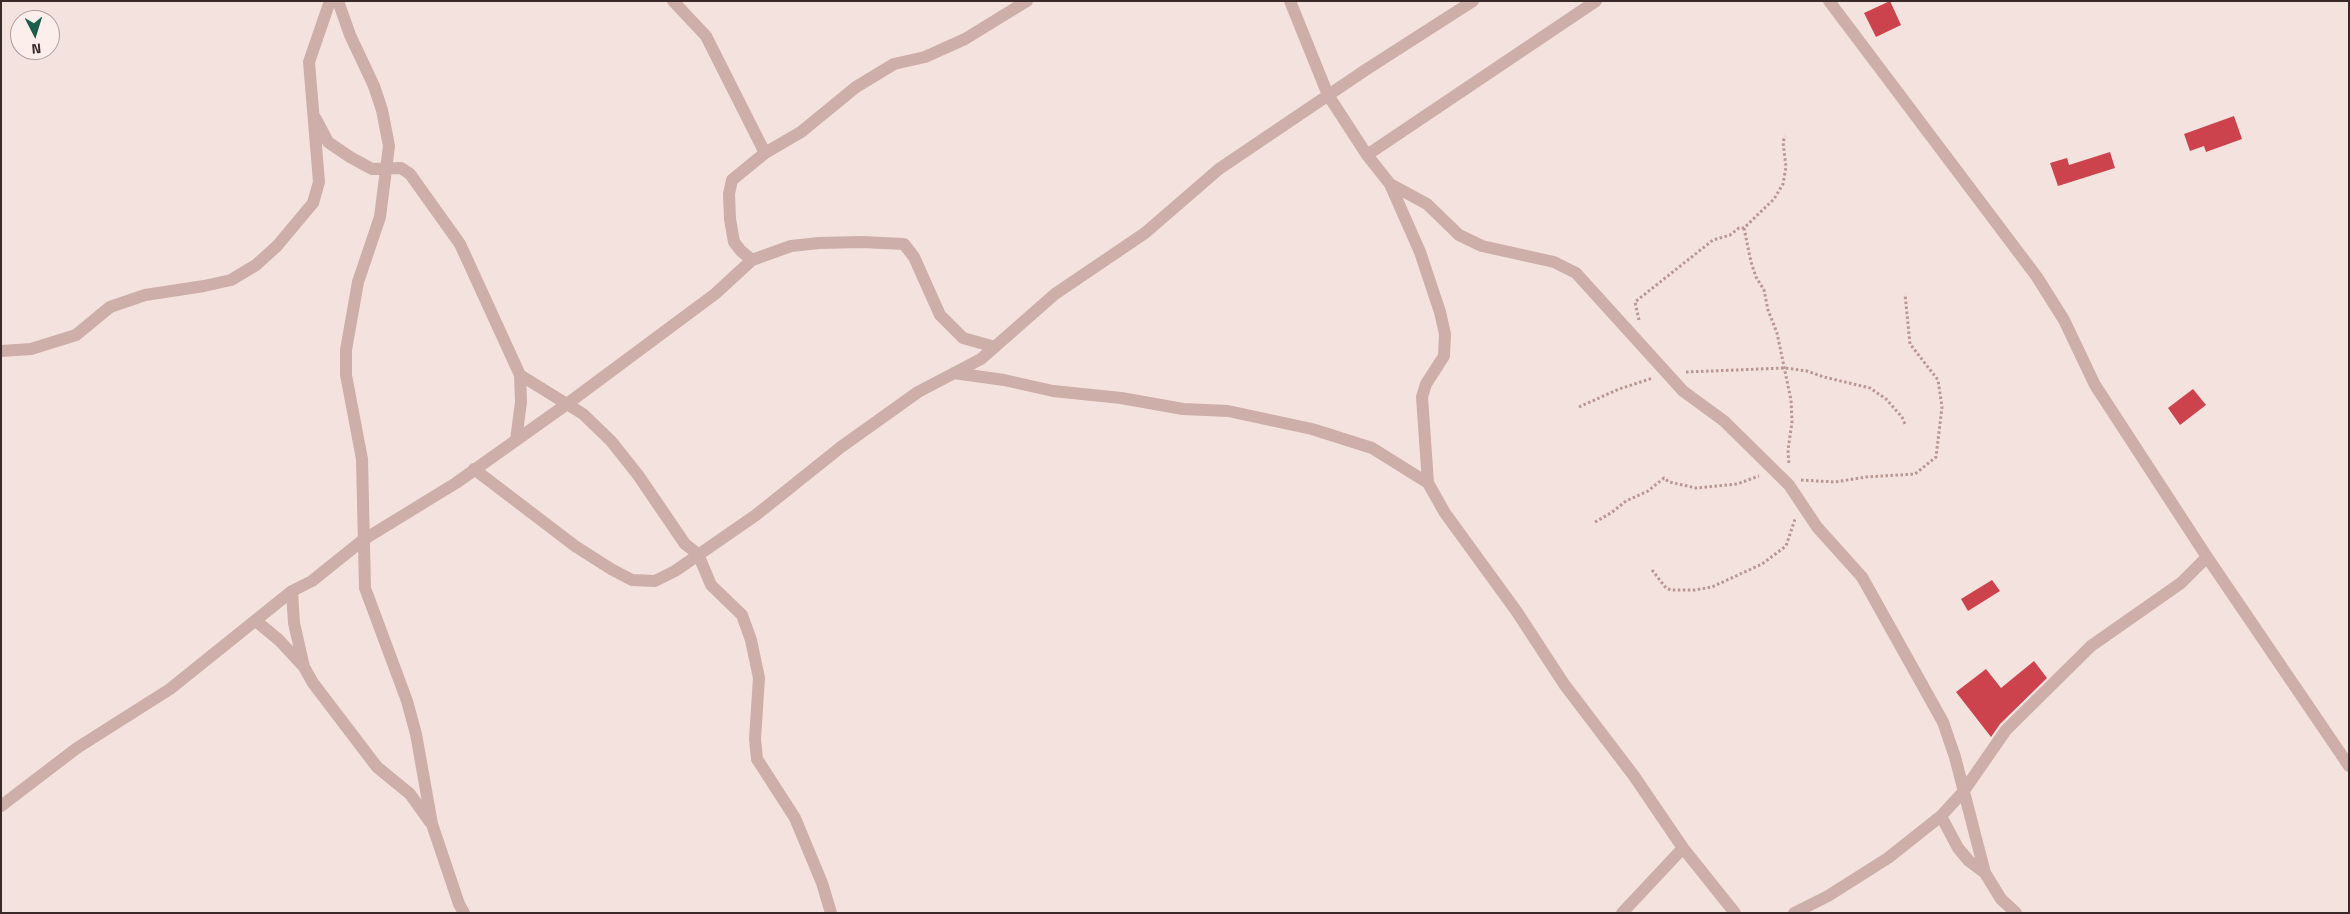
<!DOCTYPE html>
<style>
body{margin:0}
#map{position:relative;width:2350px;height:914px;overflow:hidden;background:#f4e2de;font-family:"Titillium Web",sans-serif}
canvas{display:block}
.frame{position:absolute;inset:0;border:2px solid #3a2929;pointer-events:none}
.north{position:absolute;left:10px;top:10px;width:50px;height:50px;box-sizing:border-box;background:#fbeeeb;border:1px solid #ae9f9d;border-radius:50%;rotate:175deg;font-size:14px;font-weight:700;line-height:20px;text-align:center;color:#3a2929}
.north::after{content:'';display:block;margin:auto;width:18px;height:22px;background:#1b5e4e;clip-path:polygon(50% 0,100% 100%,50% 72%,0 100%)}
</style>
<div id="map">
<canvas width="2350" height="914"></canvas>
<div class="frame"></div>
<div class="north">N</div>
</div>
<script>
const g = document.querySelector('canvas').getContext('2d');
g.lineJoin = 'round';
function fillPath(path, color) { g.fillStyle = color; g.fill(path, 'evenodd'); }
const poly = rows => new Path2D(rows.map(r => 'M' + r).join(''));
function stroke(path, color, width, dash) { g.strokeStyle = color; g.lineWidth = width; g.lineCap = dash ? 'butt' : 'round'; g.setLineDash(dash || []); g.stroke(path); }
fillPath(poly([
 [1890,1,1901,25,1876,37,1864,13],
 [2234,116,2242,139,2206,152,2204,146,2190,151,2184,134],
 [2110,152,2115,168,2058,186,2050,163,2067,158,2069,165],
 [2193,389,2206,405,2180,425,2168,408],
 [1992,580,2000,591,1968,611,1961,599],
 [2034,661,2047,678,2000,724,1991,737,1956,692,1986,669,2001,688]
]), '#cd434d');
stroke(poly([
 [1744,228,1751,262,1756,277,1764,290,1768,310,1777,333,1791,400,1792,422,1788,450,1789,465],
 [1639,320,1635,302,1713,240,1730,235,1739,228,1744,228,1774,199,1783,184,1786,167,1783,142,1785,136],
 [1686,372,1785,368,1807,371,1824,377,1870,388,1886,399,1902,417,1905,424],
 [1579,407,1619,389,1653,378],
 [1801,480,1835,482,1866,477,1915,474,1936,457,1942,407,1938,380,1910,344,1905,294],
 [1595,522,1611,513,1626,501,1648,491,1664,478,1669,482,1696,488,1737,484,1759,476],
 [1652,570,1666,588,1671,590,1695,590,1712,587,1762,564,1786,546,1795,519]
]), '#b99792', 3, [2.5, 2.5]);
stroke(poly([
 [338,1,350,35,374,86,382,110,389,146,380,217,358,282,346,350,346,375,362,459,365,588,407,701,416,734,432,824,459,904,464,913],
 [673,1,706,36,765,153],
 [1290,1,1328,95,1367,155,1390,184,1420,252,1440,312,1445,334,1444,356,1426,384,1422,397,1428,483,1445,513,1517,612,1564,684,1634,776,1683,848,1735,913],
 [1829,1,2037,277,2064,320,2095,385,2207,557,2349,766],
 [316,119,328,142,350,157,372,169,401,168,410,174,460,244,520,375,521,402,516,440],
 [1367,155,1596,1],
 [1390,184,1427,204,1459,235,1482,246,1554,262,1576,273,1683,391,1724,421,1789,485,1817,527,1862,577,1943,722,1955,757,1985,873],
 [752,260,741,251,734,242,730,219,729,194,732,180,765,153,801,132,856,87,894,64,925,57,965,39,1027,1],
 [1,351,31,349,76,335,110,307,145,295,204,286,231,280,256,265,277,246,313,203,319,182,309,62,330,1],
 [954,373,1004,380,1053,391,1121,398,1183,409,1228,411,1312,429,1372,448,1428,483],
 [520,375,583,414,611,441,638,475,685,544,698,554,711,585,742,615,751,640,759,678,755,739,757,759,795,818,822,883,831,913],
 [474,469,575,546,611,569,632,580,655,581,675,571,756,515,841,447,918,392,981,359,1055,294,1145,233,1219,169,1367,69,1473,1],
 [292,591,294,623,304,667],
 [256,621,279,640,304,667,313,683,377,767,410,794,430,822],
 [1,806,77,748,170,689,292,591,312,581,363,540,456,483,567,404,715,294,752,260,791,246,819,243,862,242,904,244,914,257,940,315,963,338,995,347],
 [1941,816,1958,848,1969,861,1985,873,2001,899,2016,913],
 [1622,913,1683,848],
 [1794,913,1828,896,1888,858,1941,816,1963,792,2006,730,2091,646,2181,583,2207,557]
]), '#cdaea8', 12);
</script>
